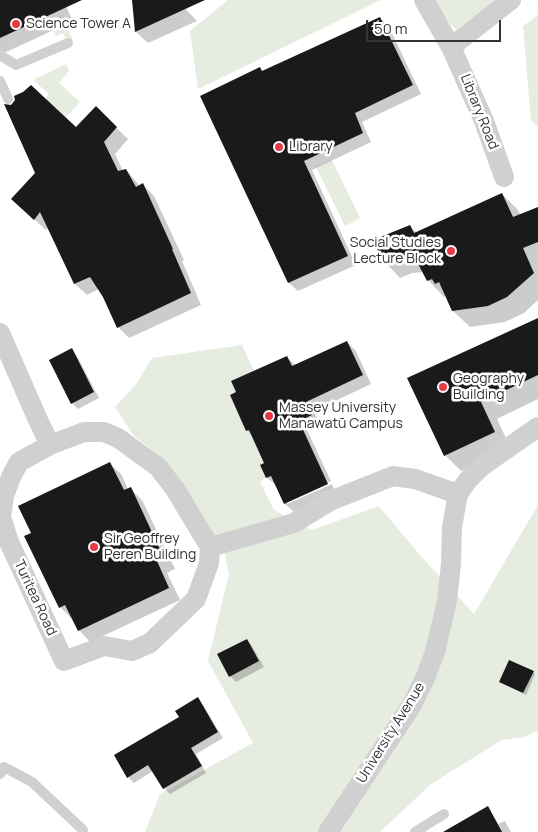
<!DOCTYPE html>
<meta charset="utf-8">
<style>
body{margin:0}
#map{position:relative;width:538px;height:832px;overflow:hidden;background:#fff;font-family:Manrope,sans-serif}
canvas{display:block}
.scale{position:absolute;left:366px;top:20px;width:135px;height:22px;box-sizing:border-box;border:2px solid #333;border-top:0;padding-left:6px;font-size:15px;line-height:18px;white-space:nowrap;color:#333;-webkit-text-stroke:4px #fff;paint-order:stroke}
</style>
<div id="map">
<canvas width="538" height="832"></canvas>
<div class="scale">50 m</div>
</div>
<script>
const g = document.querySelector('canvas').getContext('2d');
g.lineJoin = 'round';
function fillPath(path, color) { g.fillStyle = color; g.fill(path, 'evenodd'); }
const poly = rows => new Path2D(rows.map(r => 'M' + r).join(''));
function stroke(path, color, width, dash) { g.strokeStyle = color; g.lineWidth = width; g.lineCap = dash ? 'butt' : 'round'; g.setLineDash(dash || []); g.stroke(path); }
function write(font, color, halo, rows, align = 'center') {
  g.font = font + ' Manrope,sans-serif'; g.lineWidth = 5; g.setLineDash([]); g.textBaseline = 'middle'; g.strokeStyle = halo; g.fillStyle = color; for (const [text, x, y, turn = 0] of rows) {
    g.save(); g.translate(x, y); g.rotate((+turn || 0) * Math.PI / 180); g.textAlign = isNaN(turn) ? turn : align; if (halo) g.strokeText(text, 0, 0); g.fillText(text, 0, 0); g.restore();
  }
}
fillPath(poly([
 [228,0,381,0,198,89,190,31],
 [428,0,495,0,456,30],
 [538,15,538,127,531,120,523,26],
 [61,16,73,40,68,43,63,33,56,36,50,21],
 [66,64,69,71,59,83,80,102,66,117,45,99,49,94,33,80],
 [332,160,360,218,345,226,316,167],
 [242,345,254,371,231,381,236,392,230,395,246,431,252,428,264,463,260,466,266,478,260,482,274,510,312,530,379,506,419,554,474,614,538,505,538,731,524,737,502,740,431,784,380,832,145,832,160,794,253,743,208,661,229,574,221,536,216,537,211,533,192,498,175,474,156,453,133,435,115,407,137,383,152,358]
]), '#e6ecdf');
fillPath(poly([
 [0,0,63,0,73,21,0,55],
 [133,0,177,0,197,21,148,43,136,32],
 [380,18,389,27,421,94,362,122,371,142,312,170,356,265,298,291,289,283,202,96,260,69,263,72],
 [96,108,128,139,115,154,123,171,126,170,140,186,143,185,154,196,184,260,182,261,201,305,129,338,118,327,99,289,87,295,75,284,49,227,46,230,24,210,76,129],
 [502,194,518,210,521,216,538,208,538,300,524,313,505,322,470,327,453,311,446,296,444,297,428,280,424,272,412,273,400,278,384,261,410,226,417,233],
 [538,319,538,399,497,419,511,449,461,471,445,455,409,379],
 [347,342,356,351,371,384,314,411,320,424,307,430,331,481,287,502,287,504,332,484,336,493,294,512,285,504,277,486,267,478,262,466,266,464,253,436,247,430,287,357,296,366],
 [72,350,77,356,99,398,78,409,72,403],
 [110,464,122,475,128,490,130,489,142,500,175,569,167,573,180,600,90,642,79,630,73,618,71,618,60,607,33,534],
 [247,640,252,646,264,667,236,682,230,676],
 [533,672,535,674,526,695,501,682],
 [198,699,203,705,223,738,196,754,206,773,170,794,164,788,153,771,134,783,128,777],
 [488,808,498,824,505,821,511,832,444,832]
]), '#0003');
fillPath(poly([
 [0,0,82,0,0,38],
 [132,0,205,0,135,32],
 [380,17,413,85,355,113,363,133,304,161,348,256,288,283,200,96,260,67,262,71],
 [31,85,76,127,96,106,117,127,104,142,118,171,126,169,136,187,143,183,173,249,172,249,191,293,117,328,103,297,90,277,74,284,40,212,34,220,11,199,35,173,4,104,11,105,15,100,14,96,23,92],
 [502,193,513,217,538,207,538,242,523,248,534,273,507,297,488,306,452,311,439,282,435,284,432,279,427,281,414,256,395,257,383,262,373,240,410,225,414,233],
 [538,318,538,375,481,402,495,432,444,456,407,378],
 [347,341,363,375,306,402,312,415,299,421,328,484,284,504,271,476,266,478,260,465,264,463,249,430,246,431,230,395,236,392,231,381,287,356,292,366],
 [72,348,94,392,71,404,49,360],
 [110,462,124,490,131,487,164,558,157,561,169,588,78,631,65,605,59,608,24,536,31,533,18,506],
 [247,639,259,661,229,677,217,654],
 [509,660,534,671,523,693,499,682],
 [198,697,218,732,191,748,202,766,163,789,148,765,127,778,114,755,179,717,175,711],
 [488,806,502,832,443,832]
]), '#1a1a1a');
stroke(poly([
 [0,55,16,65,68,43],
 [0,81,8,99],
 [0,774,4,767,32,782,83,830],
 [415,832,444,814]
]), '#d0d0d0', 10);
stroke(poly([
 [424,0,451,47,484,121,504,177],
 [451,47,511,0],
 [0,333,38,420,50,445],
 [84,432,104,432,118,438,158,467,175,489,210,547,209,563,196,599,150,643,132,651,104,646,64,661,9,542,1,517,4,496,11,477,19,462,50,445,84,432],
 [210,547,294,523,330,501,393,476,415,479,458,494],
 [328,832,412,705,425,678,435,652,447,601,451,564,452,527,458,494,468,480,482,466,538,427]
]), '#d0d0d0', 20);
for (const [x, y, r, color] of [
 [16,24,5,"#e63946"],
 [279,147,5,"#e63946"],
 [451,251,5,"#e63946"],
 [443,387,5,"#e63946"],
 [269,416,5,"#e63946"],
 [94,547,5,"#e63946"]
]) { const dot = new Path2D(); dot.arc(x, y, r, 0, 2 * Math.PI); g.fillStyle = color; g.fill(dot); stroke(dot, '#fff', 2); }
write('14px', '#333', '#fff', [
 ["Science Tower A",26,24],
 ["Library",289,147],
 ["Social Studies",441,243,"right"],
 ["Lecture Block",441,259,"right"],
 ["Geography",453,379],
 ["Building",453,395],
 ["Massey University",279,408],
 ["Manawatū Campus",279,424],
 ["Sir Geoffrey",104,539],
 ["Peren Building",104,555]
], 'left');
write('14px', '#333', '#fff', [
 ["Library Road",479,112,68],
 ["Turitea Road",35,598,65],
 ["University Avenue",391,733,-58]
]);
</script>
